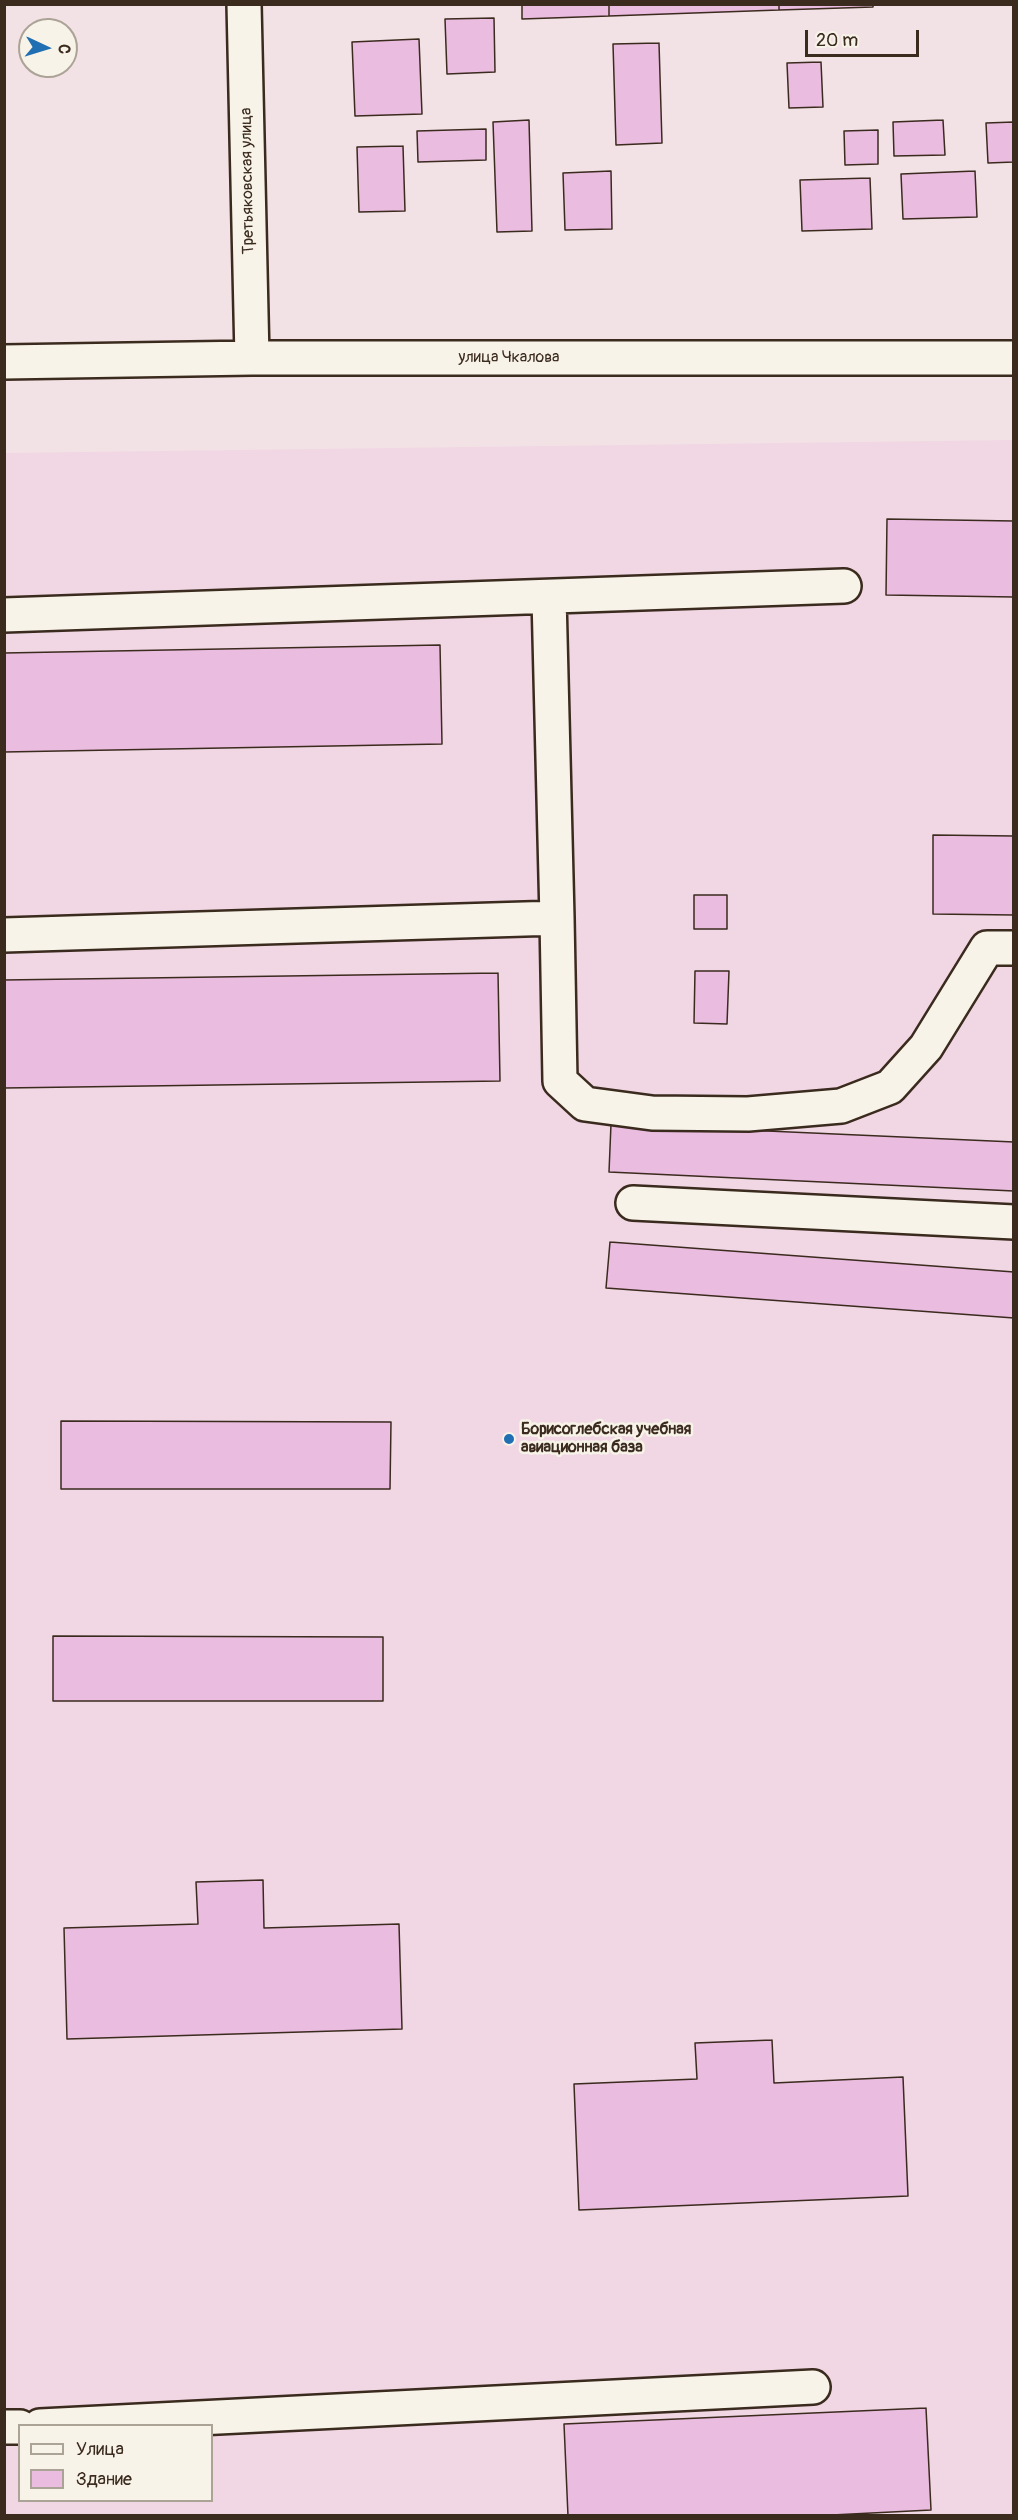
<!DOCTYPE html>
<meta charset="utf-8">
<style>
body{margin:0}
#map{position:relative;width:1018px;height:2520px;overflow:hidden;background:#f3e2e5;font-family:Pangolin,sans-serif}
canvas{display:block}
.frame{position:absolute;inset:0;border:6px solid #3b2a1e;pointer-events:none}
.legend{position:absolute;left:18px;top:2424px;width:195px;height:78px;box-sizing:border-box;background:#f7f3e8;border:2px solid #aca397;margin:0;padding:8px 10px;list-style:none;font-size:18px;color:#3b2a1e}
.legend li{display:flex;align-items:center;gap:12px;height:30px}
.legend b{width:30px;border:2px solid #aca397}
.north{position:absolute;left:18px;top:18px;width:60px;height:60px;box-sizing:border-box;background:#f7f3e8;border:2px solid #aca397;border-radius:50%;rotate:94deg;font-size:16px;font-weight:700;line-height:24px;text-align:center;color:#3b2a1e}
.north::after{content:'';display:block;margin:auto;width:21px;height:27px;background:#1f6fb2;clip-path:polygon(50% 0,100% 100%,50% 72%,0 100%)}
.scale{position:absolute;left:805px;top:30px;width:114px;height:27px;box-sizing:border-box;border:3px solid #3b2a1e;border-top:0;padding-left:8px;font-size:18px;line-height:21px;white-space:nowrap;color:#3b2a1e;-webkit-text-stroke:4px #f7f3e8;paint-order:stroke}
</style>
<div id="map">
<canvas width="1018" height="2520"></canvas>
<div class="frame"></div>
<ul class="legend">
<li><b style="height:8px;background:#f7f3e8"></b>Улица</li>
<li><b style="height:16px;background:#eabcdf"></b>Здание</li>
</ul>
<div class="north">С</div>
<div class="scale">20 m</div>
</div>
<script>
const g = document.querySelector('canvas').getContext('2d');
g.lineJoin = 'round';
function fillPath(path, color) { g.fillStyle = color; g.fill(path, 'evenodd'); }
const poly = rows => new Path2D(rows.map(r => 'M' + r).join(''));
function stroke(path, color, width, dash) { g.strokeStyle = color; g.lineWidth = width; g.lineCap = dash ? 'butt' : 'round'; g.setLineDash(dash || []); g.stroke(path); }
function write(font, color, halo, rows, align = 'center') {
  g.font = font + ' Pangolin,sans-serif'; g.lineWidth = 5; g.setLineDash([]); g.textBaseline = 'middle'; g.strokeStyle = halo; g.fillStyle = color; for (const [text, x, y, turn = 0] of rows) {
    g.save(); g.translate(x, y); g.rotate((+turn || 0) * Math.PI / 180); g.textAlign = isNaN(turn) ? turn : align; if (halo) g.strokeText(text, 0, 0); g.fillText(text, 0, 0); g.restore();
  }
}
fillPath(poly([
 [1013,440,1013,2515,5,2515,4,453],
 [20,2426,212,2426,212,2500,20,2500]
]), '#f0d7e3');
const building = poly([
 [522,4,609,4,609,16,522,19,522,4],
 [609,4,779,4,779,10,609,16,609,4],
 [779,4,873,4,873,7,779,10,779,4],
 [494,18,495,72,447,74,445,19,494,18],
 [419,39,422,114,355,116,352,42,419,39],
 [659,43,662,143,616,145,613,44,659,43],
 [821,62,823,107,789,108,787,63,821,62],
 [529,120,532,231,497,232,493,122,529,120],
 [943,120,945,155,894,156,893,122,943,120],
 [1014,122,1014,162,988,163,986,123,1014,122],
 [486,129,486,160,418,162,417,131,486,129],
 [878,130,878,164,845,165,844,131,878,130],
 [403,146,405,211,359,212,357,147,403,146],
 [611,171,612,229,565,230,563,173,611,171],
 [975,171,977,217,903,219,901,174,975,171],
 [870,178,872,229,802,231,800,180,870,178],
 [887,519,1014,521,1014,597,886,595,887,519],
 [440,645,442,744,4,752,4,653,440,645],
 [933,835,1014,836,1014,915,933,914,933,835],
 [694,895,727,895,727,929,694,929,694,895],
 [695,971,729,971,727,1024,694,1023,695,971],
 [498,973,500,1081,4,1088,4,980,498,973],
 [611,1124,1014,1142,1014,1191,609,1172,611,1124],
 [610,1242,1014,1272,1014,1318,606,1288,610,1242],
 [61,1421,391,1422,390,1489,61,1489,61,1421],
 [53,1636,383,1637,383,1701,53,1701,53,1636],
 [263,1880,264,1928,399,1924,402,2029,67,2039,64,1928,198,1924,196,1882,263,1880],
 [772,2040,774,2083,903,2077,908,2196,579,2210,574,2084,697,2079,695,2043,772,2040],
 [926,2408,931,2510,812,2516,568,2516,564,2424,926,2408]
]);
fillPath(building, '#eabcdf');
stroke(building, '#3b2a1e', 1.5);
const minor = poly([
 [244,4,252,358],
 [4,362,252,358,1014,358],
 [4,615,844,586],
 [557,918,560,1081,585,1104,652,1113,748,1114,841,1106,890,1087,926,1047,987,948,1014,948],
 [4,935,557,918,549,597],
 [633,1203,1014,1222],
 [40,2426,813,2387],
 [4,2427,20,2427]
]);
stroke(minor, '#3b2a1e', 38);
stroke(minor, '#f7f3e8', 33);
for (const [x, y, r, color] of [
 [509,1439,6,"#1f6fb2"]
]) { const dot = new Path2D(); dot.arc(x, y, r, 0, 2 * Math.PI); g.fillStyle = color; g.fill(dot); stroke(dot, '#f7f3e8', 2); }
write('16px', '#3b2a1e', '#f7f3e8', [
 ["Третьяковская улица",248,181,-91],
 ["улица Чкалова",509,358]
]);
write('bold 16px', '#3b2a1e', '#f7f3e8', [
 ["Борисоглебская учебная",521,1430],
 ["авиационная база",521,1448]
], 'left');
</script>
